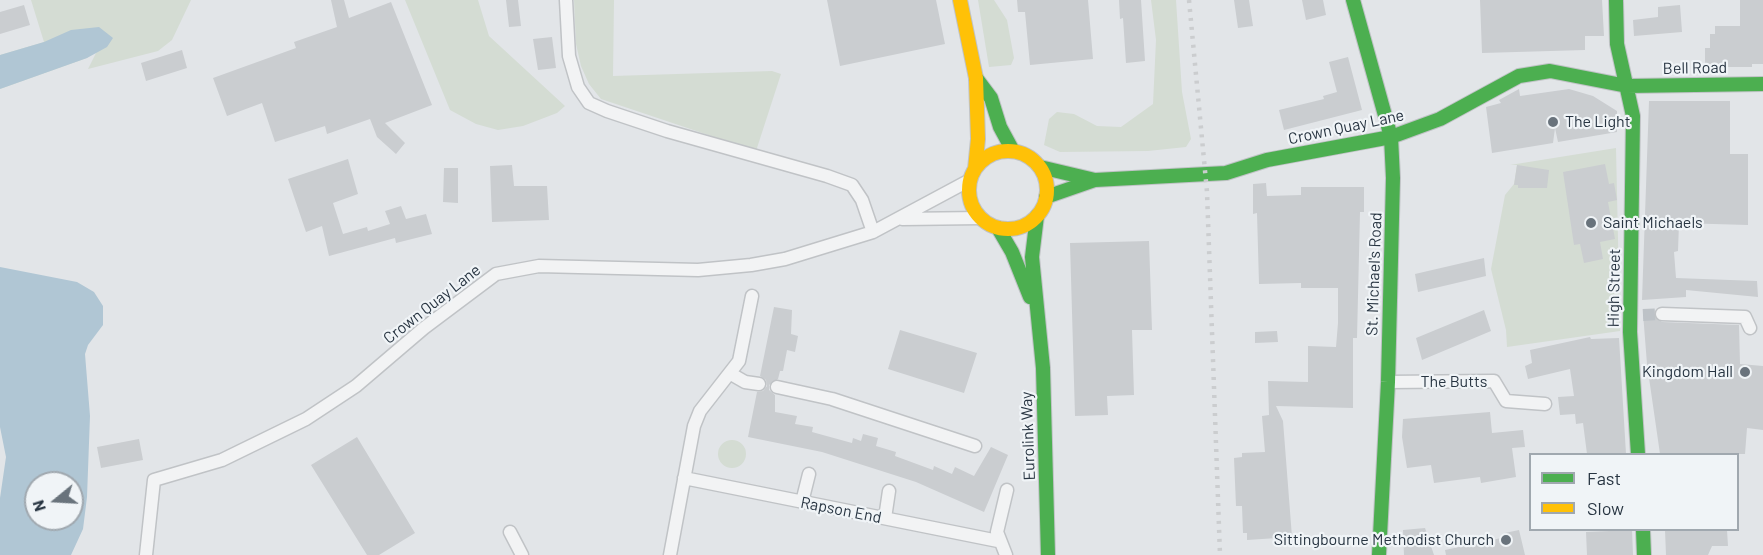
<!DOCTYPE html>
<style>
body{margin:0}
#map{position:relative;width:1763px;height:555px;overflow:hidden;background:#e2e5e8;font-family:Barlow,sans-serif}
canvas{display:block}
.legend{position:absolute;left:1529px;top:453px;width:210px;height:78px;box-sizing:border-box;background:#f0f4f7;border:2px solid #a0a8af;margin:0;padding:8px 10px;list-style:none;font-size:18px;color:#283542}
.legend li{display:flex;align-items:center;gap:12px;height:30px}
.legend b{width:30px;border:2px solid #a0a8af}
.north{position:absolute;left:24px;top:471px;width:60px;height:60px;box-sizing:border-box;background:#f0f4f7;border:2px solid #a0a8af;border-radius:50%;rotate:252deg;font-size:16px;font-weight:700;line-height:24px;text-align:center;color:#283542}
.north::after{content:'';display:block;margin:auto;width:21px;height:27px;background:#69737c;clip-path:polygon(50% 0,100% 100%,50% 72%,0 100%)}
</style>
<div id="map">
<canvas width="1763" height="555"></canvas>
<ul class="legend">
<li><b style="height:8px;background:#4caf50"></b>Fast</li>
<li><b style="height:8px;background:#ffc107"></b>Slow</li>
</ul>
<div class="north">N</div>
</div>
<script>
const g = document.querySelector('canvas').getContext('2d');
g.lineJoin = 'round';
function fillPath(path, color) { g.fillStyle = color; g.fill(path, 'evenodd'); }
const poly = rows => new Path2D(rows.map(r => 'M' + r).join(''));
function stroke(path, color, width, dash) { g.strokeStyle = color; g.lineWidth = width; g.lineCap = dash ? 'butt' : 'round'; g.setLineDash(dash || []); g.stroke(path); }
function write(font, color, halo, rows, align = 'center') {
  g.font = font + ' Barlow,sans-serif'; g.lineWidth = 4.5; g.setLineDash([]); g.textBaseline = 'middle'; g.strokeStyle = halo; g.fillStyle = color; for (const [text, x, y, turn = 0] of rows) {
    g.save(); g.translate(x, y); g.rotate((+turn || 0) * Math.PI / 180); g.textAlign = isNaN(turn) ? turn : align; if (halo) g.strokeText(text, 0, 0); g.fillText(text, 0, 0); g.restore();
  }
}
fillPath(poly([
 [31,0,191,0,172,40,158,51,88,69,97,51,87,58,0,89,0,55,44,42],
 [405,0,478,0,489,36,565,106,557,113,523,126,498,130,476,124,450,110],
 [574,0,614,0,613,76,772,71,781,74,756,151,601,99,589,84,581,66,576,44],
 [978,0,994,0,1007,20,1014,58,1011,65,989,67],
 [1151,0,1176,0,1182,92,1191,139,1186,147,1148,151,1060,152,1044,145,1049,119,1057,112,1074,114,1097,126,1121,127,1153,104,1156,40],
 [1616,148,1620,331,1507,347,1506,330,1491,269,1505,195,1514,184,1517,165,1510,165],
 '718 454a14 14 0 1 1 28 0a14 14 0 1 1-28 0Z'
]), '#d4dcd3');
fillPath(poly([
 [99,27,113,38,107,47,87,58,0,89,0,55,44,42,71,30],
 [0,267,77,282,94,292,103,306,103,325,88,345,85,354,90,416,87,497,83,529,71,555,0,555,0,498,6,457,0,427],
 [36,483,72,483,72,519,36,519]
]), '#b0c6d4');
fillPath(poly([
 [331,0,344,0,349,18,391,2,432,105,385,123,405,143,396,154,377,137,370,119,327,134,325,126,275,142,262,103,227,116,213,78,296,48,294,42,337,27],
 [506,0,518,0,521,26,509,27],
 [827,0,936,0,945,44,840,66],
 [1017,0,1088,0,1093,59,1030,65,1025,12,1018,12],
 [1119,0,1141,0,1145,61,1126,63,1123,18,1120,19],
 [1234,0,1249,0,1253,26,1238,28],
 [1302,0,1323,0,1326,15,1306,20],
 [1480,0,1602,0,1604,36,1585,36,1585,50,1482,53],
 [1740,0,1763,0,1763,64,1752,64,1752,67,1727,67,1727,70,1705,70,1705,48,1710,48,1710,34,1715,34,1715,26,1740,26],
 [24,5,30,25,0,34,0,12],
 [1680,5,1682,32,1634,36,1633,20,1658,17,1658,7],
 [552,37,556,68,538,70,533,39],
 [182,50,187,68,146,81,141,63],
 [1348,57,1362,110,1284,130,1279,110,1324,99,1323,96,1337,92,1329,62],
 [1519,89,1520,96,1569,89,1593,96,1617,111,1617,132,1558,142,1555,128,1553,143,1492,153,1486,107,1501,103,1499,100],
 [1649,101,1730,101,1730,154,1748,154,1748,225,1679,223,1678,251,1674,252,1676,278,1757,281,1758,297,1686,290,1686,297,1642,300],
 [348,159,358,194,333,203,343,234,367,227,368,231,390,224,385,211,401,206,406,219,426,214,432,234,396,243,395,238,329,256,322,226,306,232,288,179],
 [1605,164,1609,184,1614,183,1617,200,1608,202,1615,239,1600,242,1603,259,1584,263,1580,244,1574,245,1563,172],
 [512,165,514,186,547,186,549,220,492,222,490,166],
 [1517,165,1549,170,1547,188,1518,188,1518,185,1514,185],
 [444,168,458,168,458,203,443,202],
 [1266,183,1267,196,1301,195,1301,187,1364,187,1364,212,1360,212,1357,338,1353,338,1353,408,1276,406,1283,421,1292,537,1247,540,1247,533,1243,533,1242,506,1236,506,1234,458,1242,457,1242,453,1265,452,1262,416,1269,415,1268,381,1308,382,1308,346,1336,347,1338,323,1338,288,1301,288,1301,283,1259,284,1257,213,1253,214,1253,184],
 [1149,241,1152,330,1132,330,1134,395,1107,396,1108,415,1075,416,1070,243],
 [1484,258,1486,276,1418,292,1415,274],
 [774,307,792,310,791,334,798,336,795,352,787,350,783,371,780,371,778,379,769,385,769,390,775,395,775,412,797,416,795,424,813,427,812,432,852,443,853,438,861,441,863,434,878,438,876,446,896,452,895,456,933,470,934,466,952,474,955,467,974,476,991,447,1008,455,984,512,916,482,822,452,748,437,757,392,763,391,767,386,766,380,760,376],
 [1484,310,1491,331,1422,360,1416,338],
 [1643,313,1654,315,1662,322,1739,325,1740,364,1763,366,1763,430,1747,428,1745,454,1660,454,1647,364],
 [900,330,977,353,964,393,888,369],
 [1277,331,1278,342,1255,343,1255,332],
 [1590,337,1591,339,1619,338,1626,454,1587,454,1583,423,1576,424,1575,414,1560,415,1558,397,1574,396,1570,369,1528,379,1525,366,1532,363,1530,350],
 [1490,412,1492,433,1523,430,1525,447,1512,448,1516,477,1481,483,1480,477,1434,483,1431,465,1407,468,1402,437,1403,419],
 [357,437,415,533,379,555,367,555,311,465],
 [139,439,143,460,101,468,97,447],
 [1425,528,1434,555,1404,555,1403,530],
 [1519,530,1525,555,1446,555,1445,550,1506,537,1505,533],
 [1632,530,1633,555,1587,555,1586,532],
 [1665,530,1727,530,1728,546,1712,546,1708,555,1666,555]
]), '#cacdd0');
stroke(poly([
 [1643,315,1662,314]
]), '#bdc2c7', 12, [12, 6]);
const street = poly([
 [566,0,569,56,578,87,589,103,607,111,667,131,827,176,852,185,862,200,873,232],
 [902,219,981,218],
 [1662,314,1745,317,1750,328],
 [731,374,745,382,759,384],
 [1388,382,1494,381,1506,401,1545,404],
 [777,387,832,399,975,446],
 [684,478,998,541],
 [802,502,809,474],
 [885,518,889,491],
 [510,532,522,555],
 [146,555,154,480,222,460,306,419,356,386,424,328,496,274,539,266,698,270,751,265,785,259,873,232,970,180],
 [670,555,694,426,700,411,739,361,752,296],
 [1006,555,997,532,1007,490]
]);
const fast = poly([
 [1353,0,1391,137,1393,178,1388,382,1379,555],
 [1616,0,1617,44,1633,116,1630,332,1638,454],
 [976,78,991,98,1000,127,1013,151],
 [1040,167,1095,180],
 [1046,197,1095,180,1226,173,1267,160,1391,137,1440,119,1519,76,1550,71,1627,86,1763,84],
 [1037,216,1032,257,1043,368,1048,555],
 [998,228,1012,252,1030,297],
 [1643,530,1644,555]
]);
const slow = poly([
 [960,0,976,78,978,139,975,169],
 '969 190a39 39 0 1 1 78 0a39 39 0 1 1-78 0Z'
]);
stroke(street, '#c0c3c6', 15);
stroke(fast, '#c0c3c6', 16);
stroke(slow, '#c0c3c6', 16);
stroke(street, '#f2f3f4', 12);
stroke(fast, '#4caf50', 14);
stroke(slow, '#ffc107', 14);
stroke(poly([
 [1189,0,1207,192,1220,555]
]), '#cbcdcf', 4.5, [3, 6]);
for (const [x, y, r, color] of [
 [1553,122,6,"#69737c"],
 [1591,223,6,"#69737c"],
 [1745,372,6,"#69737c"],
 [1506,540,6,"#69737c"]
]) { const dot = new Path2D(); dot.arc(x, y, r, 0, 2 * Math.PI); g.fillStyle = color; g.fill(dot); stroke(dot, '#f0f4f7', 2); }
write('16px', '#283542', '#f0f4f7', [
 ["Bell Road",1695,68,-1],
 ["Crown Quay Lane",1346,127,-12],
 ["St. Michael's Road",1374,274,-88],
 ["High Street",1614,288,-89],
 ["Crown Quay Lane",432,304,-38],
 ["The Butts",1454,382],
 ["Eurolink Way",1028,436,-92],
 ["Rapson End",841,510,11]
]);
write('16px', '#283542', '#f0f4f7', [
 ["The Light",1565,122],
 ["Saint Michaels",1603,223],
 ["Kingdom Hall",1733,372,"right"],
 ["Sittingbourne Methodist Church",1494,540,"right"]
], 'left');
</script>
